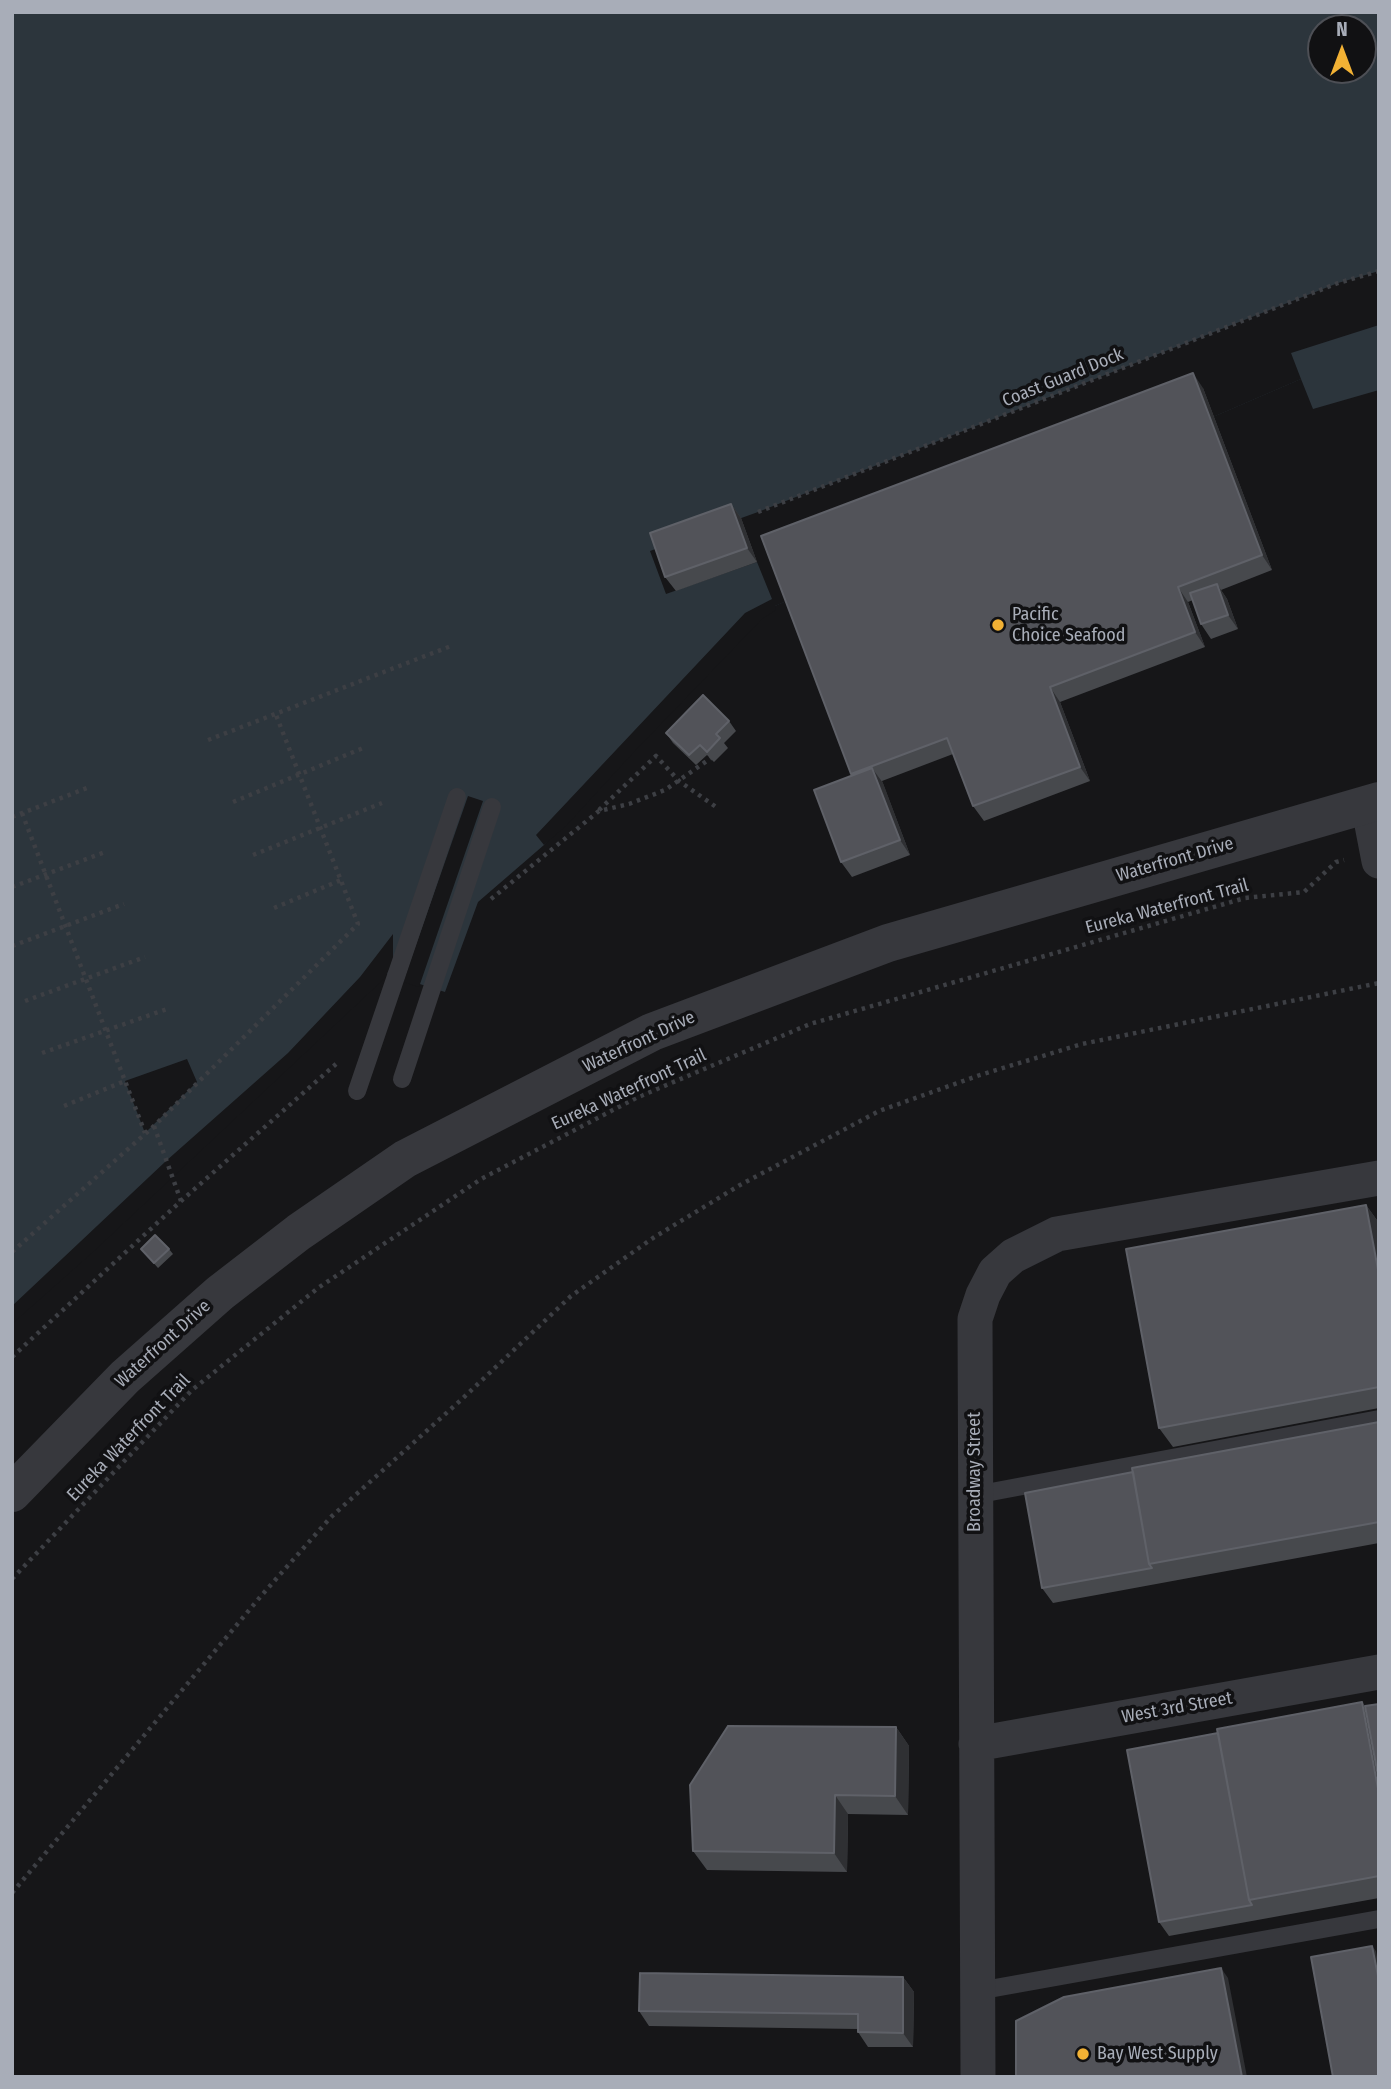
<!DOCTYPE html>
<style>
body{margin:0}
#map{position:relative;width:1391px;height:2089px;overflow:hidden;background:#161618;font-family:"Fira Sans Condensed",sans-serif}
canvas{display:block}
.frame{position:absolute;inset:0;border:14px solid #a8adb8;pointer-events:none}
.north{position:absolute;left:1307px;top:14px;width:70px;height:70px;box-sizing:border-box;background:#111113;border:2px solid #4d4f55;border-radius:50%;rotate:0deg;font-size:19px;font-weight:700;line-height:28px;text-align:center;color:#a8adb8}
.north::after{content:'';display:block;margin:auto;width:24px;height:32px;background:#f2b134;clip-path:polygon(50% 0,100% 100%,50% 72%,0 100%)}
</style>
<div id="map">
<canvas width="1391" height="2089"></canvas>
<div class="frame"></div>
<div class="north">N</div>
</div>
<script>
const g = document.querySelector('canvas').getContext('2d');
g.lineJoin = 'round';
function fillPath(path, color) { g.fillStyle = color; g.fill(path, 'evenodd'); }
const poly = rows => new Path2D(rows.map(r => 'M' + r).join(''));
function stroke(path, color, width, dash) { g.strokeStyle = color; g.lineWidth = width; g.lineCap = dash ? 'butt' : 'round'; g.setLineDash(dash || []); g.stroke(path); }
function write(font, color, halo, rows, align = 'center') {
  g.font = font + ' "Fira Sans Condensed",sans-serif'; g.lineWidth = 7; g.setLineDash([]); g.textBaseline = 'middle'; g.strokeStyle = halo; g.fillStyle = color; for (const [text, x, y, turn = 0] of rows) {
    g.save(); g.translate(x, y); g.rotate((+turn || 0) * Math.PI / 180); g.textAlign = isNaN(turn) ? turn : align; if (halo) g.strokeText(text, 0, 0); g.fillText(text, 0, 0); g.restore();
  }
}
fillPath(poly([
 [12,12,1379,12,1379,390,1313,409,1301,379,775,606,760,616,544,845,478,902,445,992,385,973,12,1321],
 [1321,28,1363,28,1363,70,1321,70]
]), '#2c353c');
fillPath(poly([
 [1379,271,1379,325,1291,353,1301,379,775,606,776,610,762,619,633,753,566,826,544,845,536,835,745,613,772,599,757,562,666,594,650,551,758,512,1338,283],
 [468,796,483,801,419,987,403,982],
 [393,934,393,962,385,978,92,1253,12,1324,12,1306,166,1161,288,1053,360,977],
 [187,1059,197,1082,145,1133,125,1081]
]), '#161618');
stroke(poly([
 [758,512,1338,283,1379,271],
 [208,740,451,646],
 [233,802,363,748],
 [599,810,656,756,679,781,719,809],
 [22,813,145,1133],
 [12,817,87,788],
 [253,855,382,803],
 [12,887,105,852],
 [491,899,599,811,629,804,665,790,711,758],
 [274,908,341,880],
 [12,946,124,904],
 [25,1001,145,957],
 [42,1053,167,1009],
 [64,1106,125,1081],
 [154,1126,181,1201],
 [12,1252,154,1126,358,924,276,715],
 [12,1357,181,1201,336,1064],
 [12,1579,192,1390,318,1288,481,1179,636,1098,810,1024,1245,898,1304,892,1336,862,1344,860],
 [12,1893,261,1596,331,1517,462,1399,571,1296,653,1238,740,1185,879,1111,980,1075,1082,1044,1379,983]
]), '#3d3f44', 4.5, [3.5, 5]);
stroke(poly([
 [402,1079,492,807],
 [357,1091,457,797],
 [975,1495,1379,1419],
 [978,1991,1379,1919]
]), '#37383d', 18);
stroke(poly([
 [1368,804,1379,861],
 [976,1744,1379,1672],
 [978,2077,975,1319,983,1295,995,1272,1013,1256,1057,1234,1379,1178]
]), '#37383d', 35);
stroke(poly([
 [12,1493,125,1377,220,1293,299,1232,405,1159,652,1032,888,943,1379,801]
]), '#37383d', 38);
fillPath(poly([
 [1203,388,1272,570,1221,590,1227,599,1238,629,1211,639,1201,624,1193,600,1188,602,1205,647,1060,702,1090,781,984,821,973,806,953,754,882,781,910,855,852,877,841,862,852,776,851,774],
 [731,504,741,518,757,562,676,591,665,577],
 [729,721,736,731,724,743,728,748,714,762,707,755,696,765,673,743,666,733],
 [1366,1205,1379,1223,1379,1408,1173,1447,1159,1428],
 [141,1249,169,1249,173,1254,158,1268],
 [1379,1422,1379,1543,1053,1603,1042,1588,1133,1472],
 [1362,1702,1365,1706,1379,1704,1379,1898,1169,1936,1159,1922,1218,1733],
 [896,1727,909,1746,908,1815,848,1814,847,1872,707,1870,693,1851],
 [903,1977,914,1992,913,2047,868,2047,858,2032,858,2029,649,2026,639,2011]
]), '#47494d');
fillPath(poly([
 [1193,373,1203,388,1272,570,1262,555],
 [731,504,741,518,757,562,747,548],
 [1217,584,1227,599,1238,629,1228,615],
 [1178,587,1188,602,1205,647,1195,632],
 [1050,687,1060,702,1090,781,1080,767],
 [872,768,883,783,910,855,900,840],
 [1366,1205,1379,1223,1379,1275],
 [1362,1702,1375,1721,1379,1740,1379,1794],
 [896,1727,909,1746,908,1815,895,1796],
 [835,1795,848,1814,847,1872,834,1853],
 [1372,1946,1376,1951,1379,1968,1379,1981],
 [1221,1968,1228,1978,1247,2077,1242,2077],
 [903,1977,914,1992,913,2047,903,2033]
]), '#2f3033');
const building = poly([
 [1193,373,1262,555,1178,587,1195,632,1050,687,1080,767,973,806,947,738,851,774,761,536,1193,373],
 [731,504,747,548,665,577,650,533,731,504],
 [1217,584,1228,615,1201,624,1190,593,1217,584],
 [703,695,729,721,716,734,720,738,707,752,700,745,689,755,666,733,703,695],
 [872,768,900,840,841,862,814,790,872,768],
 [1366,1205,1379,1275,1379,1387,1159,1428,1126,1249,1366,1205],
 [155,1235,169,1249,154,1263,141,1249,155,1235],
 [1379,1422,1379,1522,1149,1564,1132,1468,1379,1422],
 [1133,1472,1149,1564,1152,1568,1042,1588,1025,1493,1133,1472],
 [1362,1702,1379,1794,1379,1876,1249,1900,1217,1729,1362,1702],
 [1379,1704,1379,1781,1365,1706,1379,1704],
 [728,1726,896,1727,895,1796,835,1795,834,1853,693,1851,690,1785,728,1726],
 [1218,1733,1249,1900,1252,1905,1159,1922,1127,1750,1218,1733],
 [1372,1946,1379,1981,1379,2077,1333,2077,1311,1957,1372,1946],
 [1221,1968,1242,2077,1016,2077,1016,2021,1064,1997,1221,1968],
 [640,1973,903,1977,903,2033,858,2032,858,2014,639,2011,640,1973]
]);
fillPath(building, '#525359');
stroke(building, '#5f6168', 2);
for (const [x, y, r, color] of [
 [998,625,7,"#f2b134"],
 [1083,2054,7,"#f2b134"]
]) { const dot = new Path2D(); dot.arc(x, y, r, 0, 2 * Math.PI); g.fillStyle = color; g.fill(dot); stroke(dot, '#111113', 2.5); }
write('18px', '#a8adb8', '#111113', [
 ["Coast Guard Dock",1063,378,-22],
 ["Waterfront Drive",1175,860,-16],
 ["Eureka Waterfront Trail",1167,907,-15],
 ["Waterfront Drive",639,1042,-25],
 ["Eureka Waterfront Trail",629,1090,-25],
 ["Waterfront Drive",163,1344,-42],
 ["Eureka Waterfront Trail",129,1438,-46],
 ["Broadway Street",975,1472,-90],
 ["West 3rd Street",1177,1708,-10]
]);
write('18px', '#a8adb8', '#111113', [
 ["Pacific",1012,615],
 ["Choice Seafood",1012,636],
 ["Bay West Supply",1097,2054]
], 'left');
</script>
